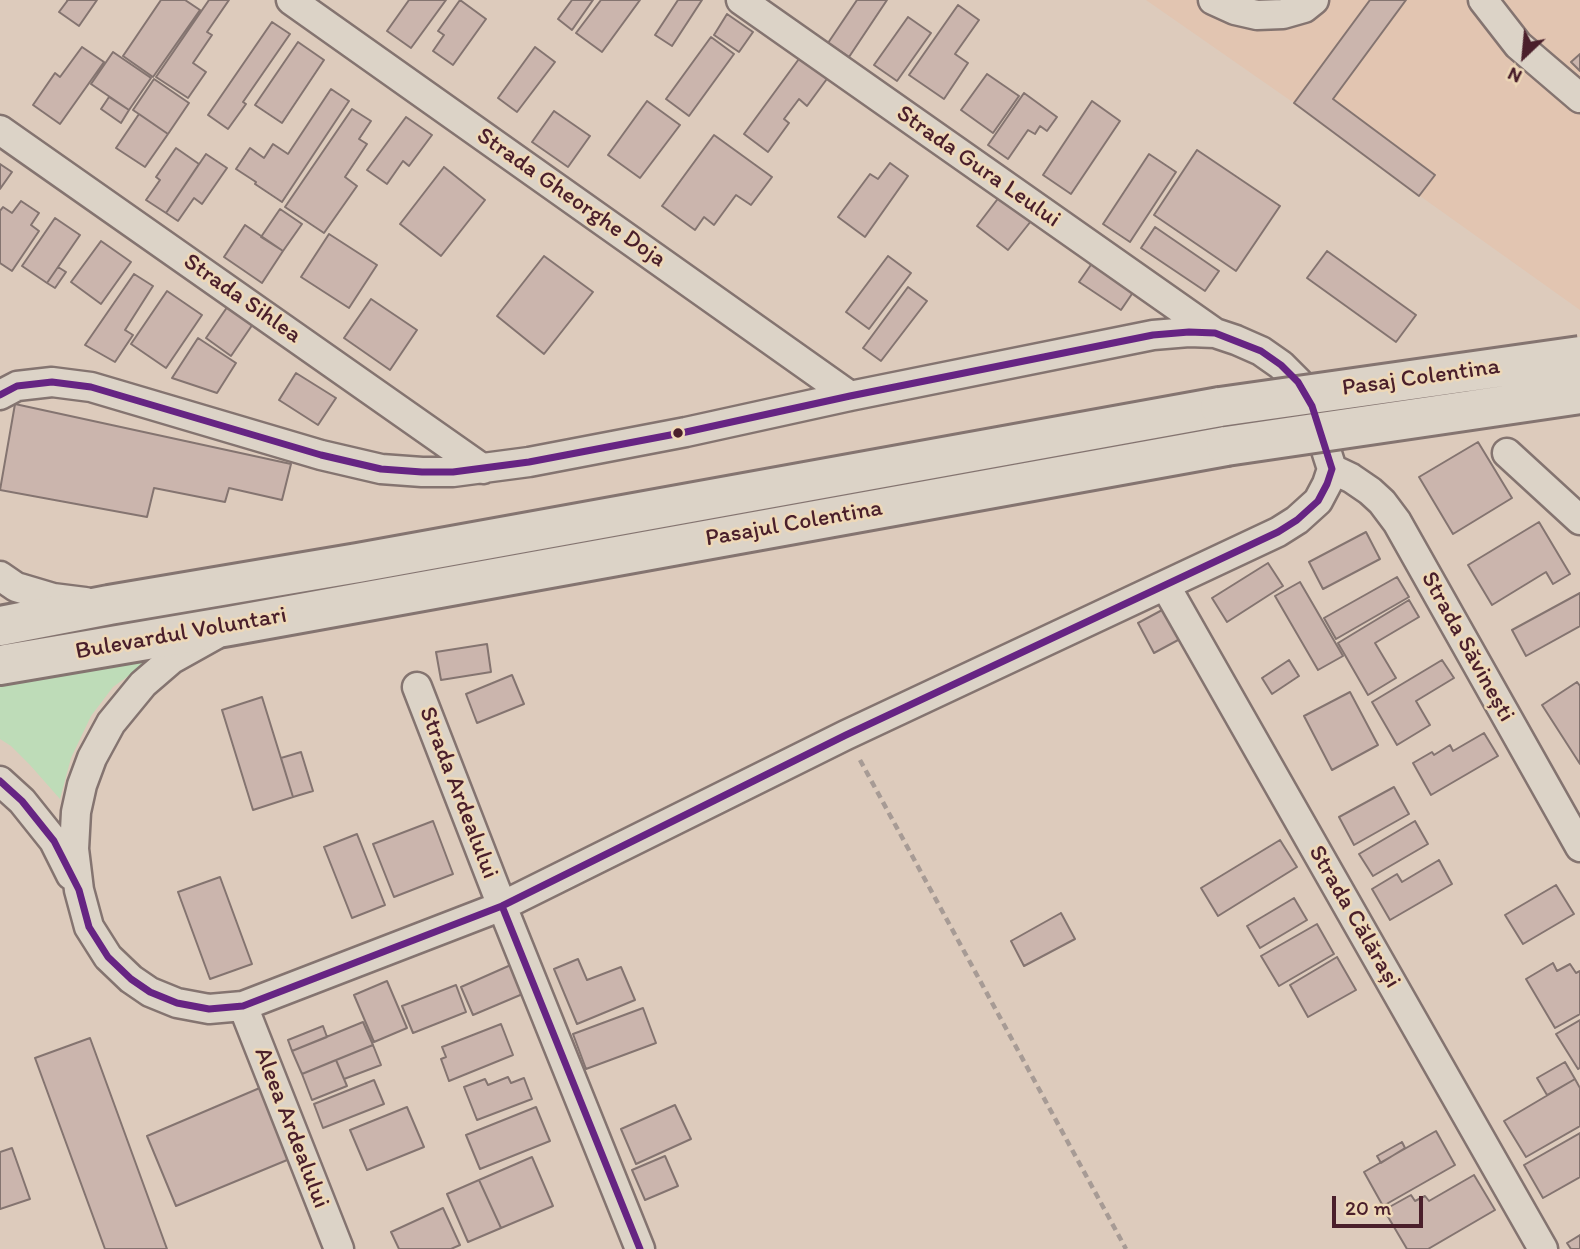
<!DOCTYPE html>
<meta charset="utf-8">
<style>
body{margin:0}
#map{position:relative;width:1580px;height:1249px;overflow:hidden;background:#ddcbbc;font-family:Itim,sans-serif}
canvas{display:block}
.north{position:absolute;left:1489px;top:21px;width:70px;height:70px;-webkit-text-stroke:5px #eed8b7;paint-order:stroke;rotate:206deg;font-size:19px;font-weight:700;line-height:28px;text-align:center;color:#4a1f2b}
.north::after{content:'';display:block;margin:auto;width:24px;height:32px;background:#4a1f2b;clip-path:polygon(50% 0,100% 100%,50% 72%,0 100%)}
.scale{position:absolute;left:1332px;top:1196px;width:91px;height:32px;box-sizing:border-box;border:4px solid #4a1f2b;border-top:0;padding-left:9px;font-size:21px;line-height:24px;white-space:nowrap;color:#4a1f2b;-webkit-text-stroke:5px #eed8b7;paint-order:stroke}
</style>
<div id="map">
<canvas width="1580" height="1249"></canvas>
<div class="north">N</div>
<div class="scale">20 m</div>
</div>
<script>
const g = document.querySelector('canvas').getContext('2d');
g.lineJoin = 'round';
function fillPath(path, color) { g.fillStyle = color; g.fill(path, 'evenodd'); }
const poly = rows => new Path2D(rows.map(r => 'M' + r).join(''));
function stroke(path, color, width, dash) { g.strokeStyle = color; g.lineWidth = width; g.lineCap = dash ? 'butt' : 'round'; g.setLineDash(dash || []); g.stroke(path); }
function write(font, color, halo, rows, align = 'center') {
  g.font = font + ' Itim,sans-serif'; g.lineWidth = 5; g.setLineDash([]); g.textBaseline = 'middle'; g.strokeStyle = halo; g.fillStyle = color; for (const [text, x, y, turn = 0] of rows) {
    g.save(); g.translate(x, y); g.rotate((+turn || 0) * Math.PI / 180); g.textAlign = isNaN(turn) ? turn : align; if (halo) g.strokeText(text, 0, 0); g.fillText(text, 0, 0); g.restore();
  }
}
fillPath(poly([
 [1146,0,1580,0,1580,310,1420,196,1294,103]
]), '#e2c5b1');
fillPath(poly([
 [153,658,113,687,91,716,71,758,60,799,30,765,11,746,0,739,0,682]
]), '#bedcb8');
const building = poly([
 [68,0,67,0,97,0,79,26,59,12,68,0],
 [161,0,185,0,200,10,153,77,123,56,161,0],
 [209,0,229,0,207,32,212,35,193,63,206,72,188,98,156,77,209,0],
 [409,0,446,0,411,48,387,31,409,0],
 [460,0,486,19,453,65,433,51,444,35,438,31,460,0],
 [572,0,593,0,572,30,558,19,572,0],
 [601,0,640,0,602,52,576,33,601,0],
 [678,0,702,0,672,46,655,35,678,0],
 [857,0,887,0,849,57,828,43,857,0],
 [1370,0,1406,0,1333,99,1435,175,1419,196,1294,103,1370,0],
 [958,5,979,20,955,54,968,63,944,99,909,75,958,5],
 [727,14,753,32,739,52,714,35,727,14],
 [908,17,931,33,897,81,874,65,908,17],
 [272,22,290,34,243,102,246,104,228,129,208,115,272,22],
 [711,37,734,54,689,116,666,99,711,37],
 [298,42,324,60,282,123,255,105,298,42],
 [82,47,104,62,60,124,33,105,55,73,60,77,82,47],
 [535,47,555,62,517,112,498,98,535,47],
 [113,52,151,78,129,110,91,84,113,52],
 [804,52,832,72,807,106,799,99,784,119,789,123,768,152,744,134,804,52],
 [1580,54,1580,71,1571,62,1580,54],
 [987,74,1019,96,993,133,961,110,987,74],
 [154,79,189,103,168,134,133,110,154,79],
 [331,89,349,101,282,202,255,184,256,182,236,169,250,148,264,158,273,144,288,154,331,89],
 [1024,93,1057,117,1047,131,1040,126,1035,134,1028,130,1008,159,988,145,1024,93],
 [109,97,129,110,121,123,101,109,109,97],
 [647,101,680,125,640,178,608,155,647,101],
 [1092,101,1120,121,1071,194,1043,175,1092,101],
 [352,109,371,121,359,139,367,144,345,177,357,186,324,233,285,207,352,109],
 [554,111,590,136,568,167,532,142,554,111],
 [139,114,168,134,145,167,116,148,139,114],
 [406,117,432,135,409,166,403,161,387,184,367,170,406,117],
 [714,135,772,177,751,205,736,195,714,225,704,217,695,230,662,206,714,135],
 [176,148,199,164,166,213,146,200,160,180,156,177,176,148],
 [1197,150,1280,206,1236,271,1154,215,1197,150],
 [206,154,227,168,202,204,194,198,178,221,166,213,206,154],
 [1149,154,1176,172,1130,242,1103,224,1149,154],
 [890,163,908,176,865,237,838,217,870,174,878,179,890,163],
 [0,164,12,172,0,189,0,164],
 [444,167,485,200,441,256,400,224,444,167],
 [1003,192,1035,216,1008,250,977,226,1003,192],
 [21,201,39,213,31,225,39,231,12,271,0,263,0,211,3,207,12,213,21,201],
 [280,209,302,224,283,251,261,237,280,209],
 [55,218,80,235,47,283,22,266,55,218],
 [245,225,283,251,262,283,224,257,245,225],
 [1155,227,1219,271,1205,291,1141,248,1155,227],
 [329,234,377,265,349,308,301,277,329,234],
 [101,241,131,262,101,304,71,282,101,241],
 [1327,251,1416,315,1396,342,1307,278,1327,251],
 [544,256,593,292,544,354,497,316,544,256],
 [888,256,911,273,869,329,846,312,888,256],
 [1095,259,1136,288,1121,310,1079,282,1095,259],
 [58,267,66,272,55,288,47,283,58,267],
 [134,274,153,286,125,330,133,335,115,362,85,345,134,274],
 [908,287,927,301,881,361,863,348,908,287],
 [167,291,202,315,166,368,131,344,167,291],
 [371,299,417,330,390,370,344,338,371,299],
 [230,303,255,321,231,356,206,338,230,303],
 [198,338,236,363,217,393,172,378,198,338],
 [296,373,336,398,318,425,279,400,296,373],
 [15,404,291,464,282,500,229,488,225,502,154,488,147,517,0,490,15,404],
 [1478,442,1512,498,1453,534,1419,477,1478,442],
 [1539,522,1570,574,1553,584,1546,572,1492,605,1468,565,1539,522],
 [1366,532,1380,559,1323,589,1309,562,1366,532],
 [1268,563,1283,586,1227,622,1212,598,1268,563],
 [1397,577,1409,597,1336,639,1324,618,1397,577],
 [1300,582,1343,656,1318,670,1275,596,1300,582],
 [1580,593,1580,626,1526,656,1512,630,1580,593],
 [1409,600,1419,617,1375,643,1396,678,1368,695,1338,643,1409,600],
 [1164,609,1180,639,1154,653,1138,623,1164,609],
 [487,644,491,672,441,680,436,652,487,644],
 [1289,660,1299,676,1272,694,1262,678,1289,660],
 [1442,660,1454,678,1416,701,1430,725,1397,745,1372,702,1442,660],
 [512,675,524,704,477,723,466,694,512,675],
 [1577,682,1580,686,1580,764,1542,705,1577,682],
 [1350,692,1378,745,1332,770,1304,716,1350,692],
 [262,697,293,797,253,810,222,710,262,697],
 [1484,733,1498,756,1431,795,1413,763,1432,752,1434,755,1450,745,1453,751,1484,733],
 [301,752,313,791,293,797,281,758,301,752],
 [1394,787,1409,814,1354,845,1339,817,1394,787],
 [433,821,453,874,394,897,373,844,433,821],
 [1415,821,1428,844,1373,876,1359,854,1415,821],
 [357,834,385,905,352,918,324,847,357,834],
 [1280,840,1297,867,1218,916,1201,888,1280,840],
 [1439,860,1452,884,1390,920,1372,889,1397,874,1402,882,1439,860],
 [220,877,252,964,210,979,178,892,220,877],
 [1556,885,1574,914,1523,944,1505,915,1556,885],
 [1294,898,1307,920,1260,948,1247,926,1294,898],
 [1061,913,1075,939,1024,966,1011,941,1061,913],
 [1317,924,1334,954,1279,986,1261,956,1317,924],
 [1337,957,1356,990,1308,1017,1290,985,1337,957],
 [578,959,587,980,621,967,635,1000,577,1024,554,969,578,959],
 [1553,963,1557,971,1570,964,1576,973,1580,971,1580,1014,1555,1028,1526,979,1553,963],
 [513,964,525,993,473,1015,461,987,513,964],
 [387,981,407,1028,374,1042,354,995,387,981],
 [456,985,466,1012,413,1033,402,1006,456,985],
 [643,1008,656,1043,586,1069,573,1034,643,1008],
 [1580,1020,1580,1068,1578,1069,1556,1034,1580,1020],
 [363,1022,373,1045,302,1074,292,1051,363,1022],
 [501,1024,513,1055,449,1081,441,1059,446,1057,442,1047,501,1024],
 [323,1026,327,1037,292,1051,288,1040,323,1026],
 [90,1038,167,1249,105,1249,35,1058,90,1038],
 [373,1045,381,1065,344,1079,336,1060,373,1045],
 [336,1060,347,1086,312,1100,302,1074,336,1060],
 [1565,1062,1575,1079,1547,1095,1537,1078,1565,1062],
 [508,1077,511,1083,524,1078,532,1099,477,1120,464,1087,485,1079,488,1085,508,1077],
 [1575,1079,1580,1088,1580,1126,1526,1157,1504,1121,1575,1079],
 [374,1080,384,1104,323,1128,314,1104,374,1080],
 [262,1087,292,1158,176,1206,147,1136,262,1087],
 [675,1105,691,1139,636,1164,621,1129,675,1105],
 [407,1107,424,1147,367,1170,350,1130,407,1107],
 [536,1107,550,1141,480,1169,466,1135,536,1107],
 [1436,1131,1455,1165,1383,1206,1364,1172,1436,1131],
 [1580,1133,1580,1177,1543,1198,1524,1165,1580,1133],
 [1402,1142,1405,1148,1381,1163,1377,1156,1402,1142],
 [12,1148,30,1199,0,1209,0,1152,12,1148],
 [665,1156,678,1186,645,1200,632,1170,665,1156],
 [532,1157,553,1206,501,1228,479,1180,532,1157],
 [1474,1175,1495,1210,1428,1249,1407,1249,1384,1210,1411,1195,1415,1201,1425,1196,1429,1201,1474,1175],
 [479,1180,501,1228,468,1242,447,1194,479,1180],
 [443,1208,460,1245,451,1249,399,1249,391,1232,443,1208],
 [1580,1235,1580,1249,1571,1249,1567,1243,1580,1235]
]);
fillPath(building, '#cbb5ad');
stroke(building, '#847470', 2);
const minor = poly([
 [291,0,850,396],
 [741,0,1215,333],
 [1213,0,1235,10,1257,15,1283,14,1304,8,1314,0],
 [1483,0,1518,45,1580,98],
 [0,130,483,469],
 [0,395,17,386,52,382,91,387,321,455,381,469,422,472,453,472,529,462,686,432,850,396,1153,335,1189,332,1215,333,1236,340,1261,351,1281,365,1298,382,1312,406,1332,469,1327,484,1318,501,1297,520,1278,532,846,735,502,906,243,1006,209,1009,177,1003,150,992,131,979,108,957,89,927,79,890,74,849,76,812,82,785,92,758,111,723,143,684,172,659,215,635],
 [1507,453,1580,520],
 [1332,469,1351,478,1370,491,1382,502,1397,522,1580,847],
 [0,576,16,587,53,598,85,602],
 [1165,585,1543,1249],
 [417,687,502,906,640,1249],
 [0,781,22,801,54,841,71,875],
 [243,1006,339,1249]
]);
const trunk = poly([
 [0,626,109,605,358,563,1220,407],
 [0,665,229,626,1226,446]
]);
stroke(minor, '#847470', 33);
stroke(trunk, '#847470', 44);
stroke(poly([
 [860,760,1126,1249]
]), '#a79b95', 4.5, [7, 5]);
stroke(minor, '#dcd3c7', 28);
stroke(trunk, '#dcd3c7', 38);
const trunkBridge = poly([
 [1220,407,1580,356],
 [1226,446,1580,394]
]);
stroke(trunkBridge, '#847470', 44, []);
stroke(trunkBridge, '#dcd3c7', 38);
stroke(poly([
 [0,395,17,386,52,382,91,387,321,455,381,469,422,472,453,472,529,462,686,432,850,396,1153,335,1189,332,1215,333,1261,351,1281,365,1298,382,1312,406,1332,469,1327,484,1318,501,1297,520,1278,532,846,735,502,906,243,1006,209,1009,177,1003,150,992,131,979,108,957,89,927,79,890,54,841,22,801,0,781],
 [502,906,640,1249]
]), '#662483', 7);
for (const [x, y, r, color] of [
 [678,433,6,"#4a1f2b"]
]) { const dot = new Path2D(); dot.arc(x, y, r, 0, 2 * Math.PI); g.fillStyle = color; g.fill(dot); stroke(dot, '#eed8b7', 2.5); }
write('24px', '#4a1f2b', '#eed8b7', [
 ["Strada Gura Leului",978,167,35],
 ["Strada Gheorghe Doja",571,198,35],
 ["Strada Sihlea",242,299,35],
 ["Pasaj Colentina",1421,378,-8],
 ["Pasajul Colentina",794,524,-10],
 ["Bulevardul Voluntari",181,634,-10],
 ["Strada Săvinești",1467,647,61],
 ["Strada Ardealului",458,793,69],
 ["Strada Călărași",1354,917,60],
 ["Aleea Ardealului",291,1128,69]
]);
</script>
